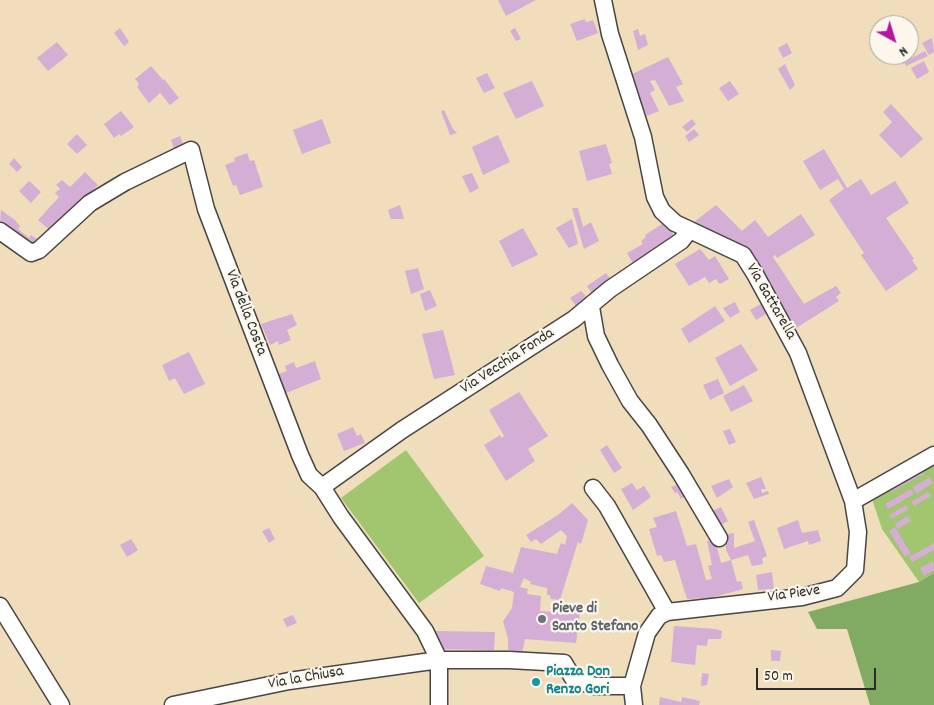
<!DOCTYPE html>
<style>
body{margin:0}
#map{position:relative;width:934px;height:705px;overflow:hidden;background:#f0ddbb;font-family:Dekko,sans-serif}
canvas{display:block}
.north{position:absolute;left:869px;top:15px;width:50px;height:50px;box-sizing:border-box;background:#fbf7ec;border:1px solid #a8a59f;border-radius:50%;rotate:141deg;font-size:14px;font-weight:700;line-height:20px;text-align:center;color:#2b2b2b}
.north::after{content:'';display:block;margin:auto;width:18px;height:22px;background:#b5179e;clip-path:polygon(50% 0,100% 100%,50% 72%,0 100%)}
.scale{position:absolute;left:756px;top:668px;width:120px;height:22px;box-sizing:border-box;border:2px solid #2b2b2b;border-top:0;padding-left:6px;font-size:15px;line-height:18px;white-space:nowrap;color:#2b2b2b;-webkit-text-stroke:4px #fbf7ec;paint-order:stroke}
</style>
<div id="map">
<canvas width="934" height="705"></canvas>
<div class="north">N</div>
<div class="scale">50 m</div>
</div>
<script>
const g = document.querySelector('canvas').getContext('2d');
g.lineJoin = 'round';
function fillPath(path, color) { g.fillStyle = color; g.fill(path, 'evenodd'); }
const poly = rows => new Path2D(rows.map(r => 'M' + r).join(''));
function stroke(path, color, width, dash) { g.strokeStyle = color; g.lineWidth = width; g.lineCap = dash ? 'butt' : 'round'; g.setLineDash(dash || []); g.stroke(path); }
function write(font, color, halo, rows, align = 'center') {
  g.font = font + ' Dekko,sans-serif'; g.lineWidth = 4.5; g.setLineDash([]); g.textBaseline = 'middle'; g.strokeStyle = halo; g.fillStyle = color; for (const [text, x, y, turn = 0] of rows) {
    g.save(); g.translate(x, y); g.rotate((+turn || 0) * Math.PI / 180); g.textAlign = isNaN(turn) ? turn : align; if (halo) g.strokeText(text, 0, 0); g.fillText(text, 0, 0); g.restore();
  }
}
fillPath(poly([
 [406,450,484,556,419,603,341,498],
 [934,461,934,573,919,582,882,529,871,496]
]), '#a2c56f');
fillPath(poly([
 [934,573,934,705,870,705,847,629,817,629,808,612,919,582]
]), '#81aa62');
fillPath(poly([
 [498,0,536,0,506,16],
 [585,19,586,22,593,20,598,33,577,41,570,24],
 [120,28,129,42,124,46,114,33],
 [515,28,521,39,516,41,510,31],
 [638,29,640,36,645,34,648,45,638,50,633,31],
 [932,38,934,52,929,55,922,43],
 [57,42,68,55,48,71,37,58],
 [787,43,792,53,783,58,778,48],
 [925,51,928,56,906,66,904,62],
 [668,57,683,84,676,87,684,101,669,106,655,80,650,81,655,90,650,93,659,111,647,116,628,76],
 [924,61,929,72,917,79,911,68],
 [785,64,795,85,790,90,778,69],
 [151,66,163,80,164,79,179,98,170,105,160,93,149,103,137,87,139,84,135,79],
 [487,73,495,88,484,93,476,78],
 [532,81,544,106,516,119,503,93],
 [730,81,739,94,728,101,719,88],
 [891,104,923,139,901,158,879,135,892,122,883,112],
 [444,110,453,129,457,133,450,135,441,111],
 [121,111,134,127,121,136,119,134,114,138,104,124],
 [322,119,331,143,302,154,293,130],
 [692,119,696,124,687,132,682,127],
 [694,129,699,135,689,142,685,136],
 [77,134,87,145,77,154,67,144],
 [498,135,510,162,483,175,472,147],
 [180,136,184,146,175,151,171,140],
 [606,144,612,163,609,164,612,174,587,181,579,151],
 [824,149,847,188,861,179,871,195,895,181,909,203,886,218,914,259,912,260,918,269,886,291,861,255,864,253,829,200,844,189,838,179,820,190,803,161],
 [247,153,250,161,254,160,263,187,240,195,236,185,233,186,225,165,235,161,234,158],
 [14,158,22,167,17,172,9,164],
 [85,172,98,185,51,231,38,220,59,197,55,193,60,189,56,185,62,180,70,187],
 [472,173,479,188,470,193,462,176],
 [29,181,41,192,31,203,19,191],
 [400,205,404,219,391,219,388,210],
 [716,205,742,231,755,220,768,237,801,214,815,235,777,258,775,255,773,257,804,304,836,286,841,293,836,297,839,301,793,330,755,268,690,225],
 [572,208,578,208,583,227,591,222,599,241,584,249],
 [1,210,15,220,20,226,18,229,29,238,31,235,37,239,31,248,0,224],
 [572,219,578,244,569,248,556,228],
 [665,222,677,240,635,267,627,253,643,244,641,241,646,237,645,235],
 [523,228,538,255,512,267,499,241],
 [700,249,709,260,715,256,729,279,720,284,716,279,709,283,705,277,689,286,675,264],
 [418,268,424,289,411,294,405,271],
 [606,273,613,282,594,296,587,286],
 [430,290,437,306,425,311,420,294],
 [581,291,586,296,576,306,570,298],
 [735,302,740,312,730,318,723,308],
 [761,304,766,314,756,320,750,310],
 [715,306,725,321,689,343,681,329],
 [292,314,297,325,287,330,291,340,279,345,278,341,270,345,261,324],
 [443,330,455,375,434,379,422,334],
 [741,344,758,370,730,386,715,358],
 [189,352,205,384,184,394,175,378,169,381,162,365],
 [315,361,321,379,281,395,274,376,287,371,285,366,294,362,296,368],
 [718,379,724,393,710,400,703,385],
 [744,385,753,401,731,412,723,396],
 [519,392,548,436,528,449,535,461,506,481,484,445,500,435,502,438,504,436,489,410],
 [353,427,357,436,361,434,365,443,344,451,337,434],
 [730,429,736,442,729,445,723,431],
 [607,445,622,468,614,473,600,450],
 [922,470,924,474,891,492,889,488],
 [761,477,766,489,761,489,762,493,768,491,769,494,754,499,746,483],
 [930,477,933,483,916,494,913,487],
 [729,479,733,487,717,498,711,486],
 [632,483,637,490,644,486,651,497,633,510,621,489],
 [679,484,686,496,681,499,677,492,675,493,671,487],
 [911,489,914,494,888,509,885,504],
 [928,492,931,496,914,506,911,502],
 [572,503,588,520,581,544,578,542,576,548,560,600,551,599,550,595,547,595,547,588,530,584,531,582,524,578,520,587,528,589,527,594,541,596,540,611,580,613,576,643,525,639,522,653,508,650,508,639,503,621,512,608,514,592,501,588,500,591,480,584,486,566,513,573,521,547,557,554,561,543,565,545,567,536,561,530,541,544,536,539,531,542,526,535,558,515],
 [906,505,909,509,892,519,889,515],
 [721,507,728,521,716,528,710,517,715,515,712,511],
 [676,511,687,546,696,544,706,580,712,579,708,566,712,565,707,541,715,539,721,563,731,560,737,582,741,581,743,589,710,598,687,599,675,560,664,562,661,555,657,556,649,529,657,527,653,518],
 [907,516,911,521,898,529,895,524],
 [754,520,767,556,762,558,763,564,752,566,748,555,731,560,726,550,725,535,734,533,734,548,755,541,748,522],
 [798,520,802,533,818,530,821,541,809,545,808,541,784,549,777,528],
 [895,527,911,554,905,557,889,531],
 [269,528,275,539,269,543,262,531],
 [131,539,138,550,127,557,120,545],
 [934,543,934,550,912,562,909,557],
 [933,561,934,570,924,576,920,568],
 [772,572,774,589,758,590,756,575],
 [293,615,297,623,287,627,283,619],
 [674,626,715,629,722,631,721,639,708,639,707,646,697,645,695,665,671,662],
 [434,631,495,632,494,650,436,649],
 [771,650,781,651,780,661,771,661],
 [702,673,709,674,707,685,701,686],
 [660,697,681,702,682,697,700,701,699,705,659,705]
]), '#d4aed5');
const street = poly([
 [603,0,610,34,643,137,655,197,662,211,675,223,743,255,755,274,798,353,853,501],
 [0,231,31,253,39,250,90,203,125,182,191,150,206,209,300,455,309,475,322,487,341,517,425,631,439,660,439,705],
 [591,307,596,336,610,365,630,401,649,425,681,474,719,538],
 [322,487,402,430,574,319,610,289,681,241,689,231],
 [593,488,607,506,667,612],
 [0,606,61,705],
 [173,705,289,681,439,660,509,660,564,663,574,680,595,686,632,686],
 [634,705,632,686,647,633,659,616,667,612,802,597,837,588,855,570,858,532,853,501,934,455]
]);
stroke(street, '#494641', 19);
stroke(street, '#fff', 16);
for (const [x, y, r, color] of [
 [542,619,5,"#6b7280"],
 [536,682,5,"#0f9aa8"]
]) { const dot = new Path2D(); dot.arc(x, y, r, 0, 2 * Math.PI); g.fillStyle = color; g.fill(dot); stroke(dot, '#fbf7ec', 2); }
write('16px', '#2b2b2b', '#fbf7ec', [
 ["Via Gattarella",770,302,60],
 ["Via della Costa",245,313,69],
 ["Via Vecchia Fonda",508,362,-33],
 ["Via Pieve",794,595,-8],
 ["Via la Chiusa",306,679,-10]
]);
write('bold 16px', '#5b616d', '#fbf7ec', [
 ["Pieve di",552,610],
 ["Santo Stefano",552,628]
], 'left');
write('bold 16px', '#0d838f', '#fbf7ec', [
 ["Piazza Don",546,673],
 ["Renzo Gori",546,691]
], 'left');
</script>
